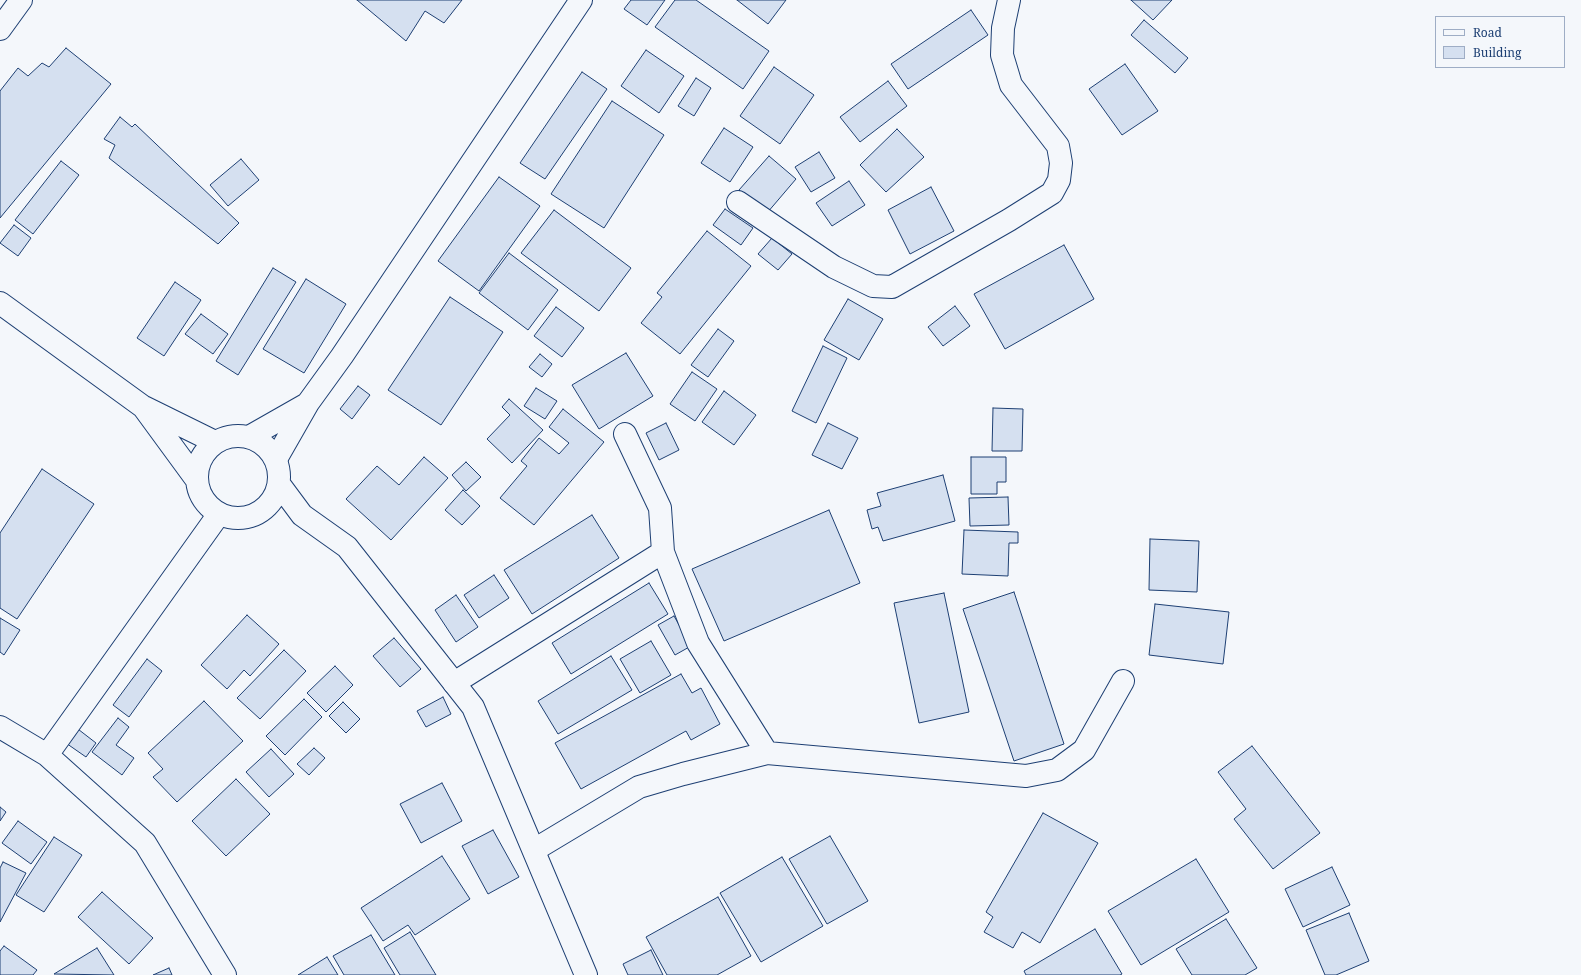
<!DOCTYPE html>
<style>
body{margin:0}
#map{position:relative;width:1581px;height:975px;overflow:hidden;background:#f4f7fb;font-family:"Noto Serif",serif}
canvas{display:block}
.legend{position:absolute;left:1435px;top:16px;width:130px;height:52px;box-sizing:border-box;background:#f4f7fb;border:1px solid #9eadc5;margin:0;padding:5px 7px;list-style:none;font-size:12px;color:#1d3f73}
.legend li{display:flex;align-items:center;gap:8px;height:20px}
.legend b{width:20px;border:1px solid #9eadc5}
</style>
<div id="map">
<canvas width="1581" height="975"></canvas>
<ul class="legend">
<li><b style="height:5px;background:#f4f7fb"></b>Road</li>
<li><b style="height:11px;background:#d5e0f0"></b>Building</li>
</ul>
</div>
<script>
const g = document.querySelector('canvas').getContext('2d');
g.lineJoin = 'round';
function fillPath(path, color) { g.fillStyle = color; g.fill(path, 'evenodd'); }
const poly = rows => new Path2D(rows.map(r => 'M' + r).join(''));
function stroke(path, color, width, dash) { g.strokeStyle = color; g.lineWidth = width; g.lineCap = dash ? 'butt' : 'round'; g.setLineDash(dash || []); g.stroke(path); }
const building = poly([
 [357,0,462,0,444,23,425,11,406,41,357,0],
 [631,0,665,0,647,25,624,9,631,0],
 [675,0,696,0,769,51,743,89,655,27,675,0],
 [737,0,786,0,768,24,737,0],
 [1131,0,1172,0,1153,20,1131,0],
 [971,10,988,35,908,89,891,64,971,10],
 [1144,20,1188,58,1175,73,1131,35,1144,20],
 [66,48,111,84,0,218,0,91,18,68,28,76,42,63,49,67,66,48],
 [646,50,684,76,659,113,621,86,646,50],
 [1125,64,1158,111,1122,135,1089,89,1125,64],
 [774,67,814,95,780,144,740,116,774,67],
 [582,72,607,89,545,179,520,163,582,72],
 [696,78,711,88,694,116,678,106,696,78],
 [888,81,907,106,860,142,840,117,888,81],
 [612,101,664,135,604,228,551,194,612,101],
 [120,117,132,127,135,124,239,223,218,244,109,158,115,145,104,139,120,117],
 [724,128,753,147,730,182,701,163,724,128],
 [897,129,924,157,886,192,860,165,897,129],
 [819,152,835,178,811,192,795,167,819,152],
 [769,156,796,179,767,213,739,190,769,156],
 [241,159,259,180,228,206,210,185,241,159],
 [61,161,79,175,33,234,15,220,61,161],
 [499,177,540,206,479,291,438,261,499,177],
 [849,181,865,205,832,226,816,203,849,181],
 [931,187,954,231,910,254,888,210,931,187],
 [725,209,753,228,741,245,713,225,725,209],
 [554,210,631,268,599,311,521,253,554,210],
 [14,225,31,238,18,256,0,243,14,225],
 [707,231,751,266,680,354,641,323,662,297,657,293,707,231],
 [772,238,792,254,778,270,758,254,772,238],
 [1064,245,1094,299,1005,349,974,294,1064,245],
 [509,253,558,290,528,330,479,293,509,253],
 [273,268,296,282,238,375,216,361,273,268],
 [306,279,346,304,304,373,263,349,306,279],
 [175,282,201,300,164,356,137,338,175,282],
 [450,297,503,332,441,425,388,390,450,297],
 [848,299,883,319,859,360,824,340,848,299],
 [955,306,970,326,943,346,928,327,955,306],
 [556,307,584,328,562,357,534,336,556,307],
 [201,314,228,334,213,354,185,334,201,314],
 [718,329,734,341,708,377,691,365,718,329],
 [823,346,847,358,816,423,792,411,823,346],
 [626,353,653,396,599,429,572,385,626,353],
 [540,354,552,364,542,377,529,367,540,354],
 [692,372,717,389,695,421,670,404,692,372],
 [358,386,370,395,352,419,340,409,358,386],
 [536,388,557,401,545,419,524,406,536,388],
 [724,391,756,415,734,445,702,422,724,391],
 [509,399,543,430,512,463,487,439,510,415,502,407,509,399],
 [993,408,1023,409,1022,451,992,451,993,408],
 [563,409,604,442,534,525,500,498,527,466,521,461,539,438,559,454,569,443,549,427,563,409],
 [666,423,679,450,659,460,646,433,666,423],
 [828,423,858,438,842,469,812,455,828,423],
 [424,457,448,478,391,540,346,499,377,466,399,485,424,457],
 [971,457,1006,457,1006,482,997,482,997,494,971,494,971,457],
 [466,462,481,477,466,491,452,475,466,462],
 [42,469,94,504,17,619,0,608,0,533,42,469],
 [943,475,955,521,883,541,878,527,872,529,867,510,881,506,877,493,943,475],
 [463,490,480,506,462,525,445,510,463,490],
 [1008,497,1009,525,970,526,969,498,1008,497],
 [829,510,860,583,724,641,692,569,829,510],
 [592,515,619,558,532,614,504,570,592,515],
 [964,530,1018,532,1018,543,1009,543,1008,576,962,574,964,530],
 [1150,539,1199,541,1197,592,1149,590,1150,539],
 [494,575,509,598,479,618,464,595,494,575],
 [649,583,668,614,571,674,552,643,649,583],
 [1014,592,1064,744,1014,761,963,609,1014,592],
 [944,593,969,712,919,723,894,603,944,593],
 [456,595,478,627,456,642,435,610,456,595],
 [1155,604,1229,612,1223,664,1149,655,1155,604],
 [247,615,279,644,250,676,244,670,227,689,201,665,247,615],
 [674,616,691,646,675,655,658,625,674,616],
 [0,618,20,630,4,655,0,652,0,618],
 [394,638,421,669,400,687,373,656,394,638],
 [651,641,671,675,640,693,620,659,651,641],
 [284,650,306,671,260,719,237,698,284,650],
 [611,656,632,690,558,734,538,701,611,656],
 [147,659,162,671,129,717,113,705,147,659],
 [335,666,353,685,326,712,307,693,335,666],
 [681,674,692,693,701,688,720,724,691,740,686,731,581,789,555,743,681,674],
 [443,697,451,714,426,727,417,711,443,697],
 [304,699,322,717,285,755,266,736,304,699],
 [204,701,243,741,177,802,153,777,163,769,148,753,204,701],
 [343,702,360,719,346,733,329,716,343,702],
 [118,718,129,727,116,745,134,758,122,775,92,752,118,718],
 [74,726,96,743,86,757,63,741,74,726],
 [1252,746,1320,833,1273,869,1234,819,1246,809,1218,772,1252,746],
 [314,748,325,758,309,775,297,764,314,748],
 [271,749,294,774,269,797,246,772,271,749],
 [236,779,270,814,226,856,192,821,236,779],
 [442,783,462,821,421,843,400,804,442,783],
 [0,807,6,812,0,821,0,807],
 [1043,813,1098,843,1040,943,1022,932,1013,948,984,932,993,917,986,912,1043,813],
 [18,821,47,842,31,864,2,843,18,821],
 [493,830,519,877,488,894,462,846,493,830],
 [830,836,868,901,827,924,789,859,830,836],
 [54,837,82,855,44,912,16,895,54,837],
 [442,856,470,899,415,935,408,925,383,941,361,908,442,856],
 [782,857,823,926,761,962,720,893,782,857],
 [1196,859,1229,912,1141,965,1108,911,1196,859],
 [3,862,26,873,0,922,0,868,3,862],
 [1332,867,1350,905,1303,927,1285,889,1332,867],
 [102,892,153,938,129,964,78,917,102,892],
 [718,897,751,956,717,975,667,975,646,937,718,897],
 [1349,913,1369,961,1336,975,1325,975,1306,930,1349,913],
 [1226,919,1257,968,1245,975,1192,975,1176,949,1226,919],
 [1095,929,1122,974,1120,975,1026,975,1024,971,1095,929],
 [410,932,436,975,400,975,384,948,410,932],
 [371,935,395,975,344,975,333,956,371,935],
 [4,946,37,970,33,975,0,975,0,951,4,946],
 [97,948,114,975,54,974,97,948],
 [651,950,663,975,628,975,623,964,651,950],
 [327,957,338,975,298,975,327,957],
 [169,968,172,975,153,975,169,968]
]);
fillPath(building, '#d5e0f0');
stroke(building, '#1d3f73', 1);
const minor = poly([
 [0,29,21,0],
 [738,202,834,267,873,286,892,287,1009,220,1052,193,1059,180,1061,163,1058,146,1011,85,1002,55,1003,28,1009,0],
 [625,434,660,508,663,552,698,643,767,753],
 [249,437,307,404],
 [276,459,308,403,342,356,581,0],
 [454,683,663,552],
 [0,727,47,755,145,843,225,975],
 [47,755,219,514],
 [534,850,639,787,683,774,767,753,1026,776,1057,770,1084,750,1123,681]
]);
const tertiary = poly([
 [0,303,142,406,215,442],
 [144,408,196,479],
 '197 477a41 41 0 1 1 82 0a41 41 0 1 1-82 0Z',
 [279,484,302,515,347,547,473,707,586,975]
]);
stroke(minor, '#1d3f73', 24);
stroke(tertiary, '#1d3f73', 24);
stroke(minor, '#f4f7fb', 22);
stroke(tertiary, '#f4f7fb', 22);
</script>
